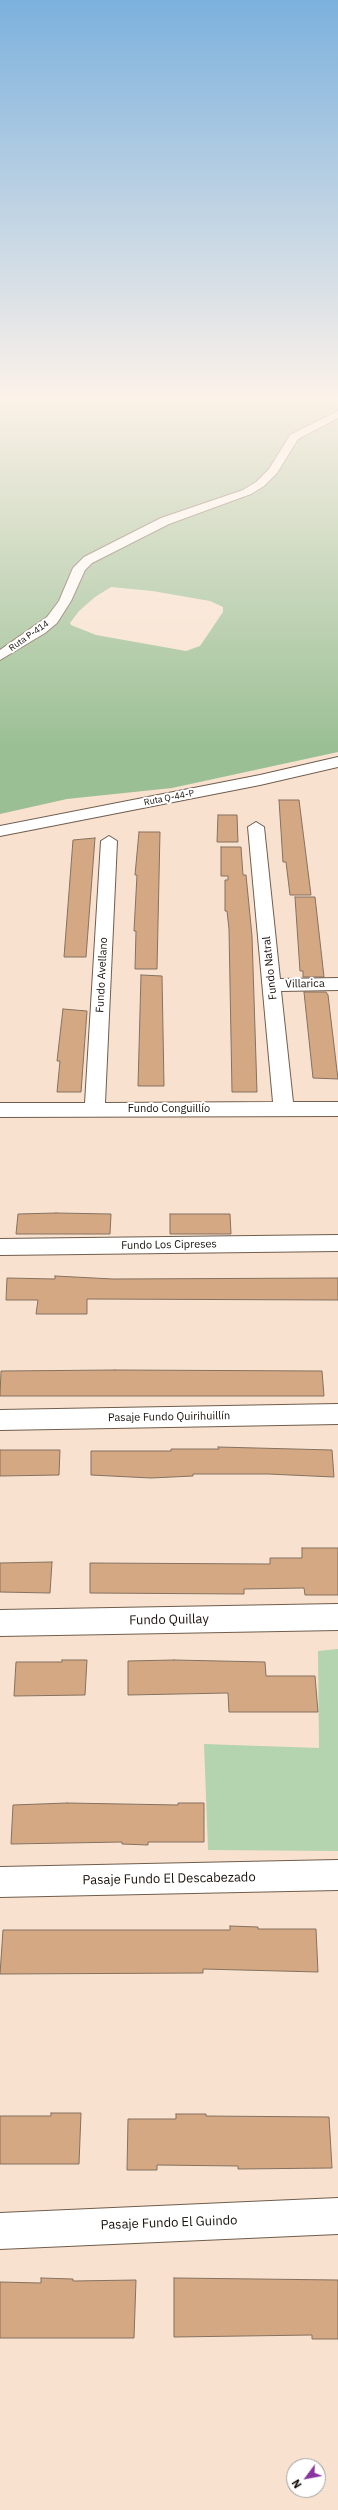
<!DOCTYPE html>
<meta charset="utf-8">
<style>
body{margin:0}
#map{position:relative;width:338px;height:2510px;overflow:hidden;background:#f8e2cf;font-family:"IBM Plex Sans",sans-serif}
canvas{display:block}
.north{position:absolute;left:286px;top:2458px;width:40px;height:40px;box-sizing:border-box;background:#fff;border:1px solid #a29f9d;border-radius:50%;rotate:238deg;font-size:11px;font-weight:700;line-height:16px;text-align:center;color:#160f09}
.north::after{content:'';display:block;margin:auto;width:14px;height:18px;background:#8b34a1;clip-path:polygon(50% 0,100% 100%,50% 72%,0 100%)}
</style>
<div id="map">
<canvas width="338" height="2510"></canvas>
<div class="north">N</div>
</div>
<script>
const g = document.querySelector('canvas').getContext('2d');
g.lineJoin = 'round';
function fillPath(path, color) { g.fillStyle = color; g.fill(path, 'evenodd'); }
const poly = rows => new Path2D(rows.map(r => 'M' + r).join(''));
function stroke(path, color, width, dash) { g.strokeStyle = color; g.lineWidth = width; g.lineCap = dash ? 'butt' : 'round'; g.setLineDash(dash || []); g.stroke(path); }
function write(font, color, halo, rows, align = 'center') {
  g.font = font + ' "IBM Plex Sans",sans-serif'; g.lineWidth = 4; g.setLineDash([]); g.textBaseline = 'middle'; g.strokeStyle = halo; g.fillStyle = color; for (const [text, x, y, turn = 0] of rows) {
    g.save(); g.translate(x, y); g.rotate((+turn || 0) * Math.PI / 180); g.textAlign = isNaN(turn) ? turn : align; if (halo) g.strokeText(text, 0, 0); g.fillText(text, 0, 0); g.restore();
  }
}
fillPath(poly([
 [338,1649,338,1851,208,1850,204,1744,319,1748,318,1651]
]), '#b3d4ae');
fillPath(poly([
 [0,399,338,399,338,752,172,788,67,799,0,814],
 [111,587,152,591,210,601,223,607,223,612,200,646,186,651,96,635,71,625,70,623,79,611,95,597]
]), '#9abf94');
const building = poly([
 [279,800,299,800,311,895,290,895,286,862,283,862,279,800],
 [218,815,237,815,238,842,217,842,218,815],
 [139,832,160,832,157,969,135,969,136,931,134,931,137,875,135,875,139,832],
 [95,838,86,957,64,957,73,840,95,838],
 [221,847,241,847,243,875,246,875,252,936,257,1092,232,1092,229,929,227,911,225,911,225,880,228,880,228,876,221,876,221,847],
 [295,897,315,897,324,977,303,977,303,971,300,971,295,897],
 [141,975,162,976,164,1086,138,1086,141,975],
 [304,992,326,992,328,995,338,1079,313,1078,304,992],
 [63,1009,87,1011,81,1092,57,1092,60,1061,57,1061,63,1009],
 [56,1213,111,1214,110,1234,16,1234,18,1214,56,1213],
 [170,1214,230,1214,231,1234,170,1234,170,1214],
 [55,1276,113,1279,338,1278,338,1300,87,1299,87,1314,36,1314,38,1300,6,1300,7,1278,55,1279,55,1276],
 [115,1370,322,1371,324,1396,0,1396,1,1371,115,1370],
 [218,1447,332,1450,334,1477,268,1474,193,1474,193,1476,151,1478,91,1475,91,1451,171,1451,171,1449,219,1449,218,1447],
 [0,1450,60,1450,59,1475,0,1476,0,1450],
 [302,1548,338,1548,338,1595,305,1595,304,1588,244,1589,244,1594,90,1593,90,1563,270,1564,270,1558,302,1558,302,1548],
 [52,1562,50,1593,0,1592,0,1563,52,1562],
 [62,1660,87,1660,85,1695,14,1696,16,1662,62,1662,62,1660],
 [174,1660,265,1662,266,1676,315,1676,318,1712,229,1712,228,1693,128,1695,128,1661,174,1660],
 [67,1803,178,1805,178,1803,204,1803,204,1842,148,1842,148,1845,122,1844,122,1842,11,1844,13,1805,67,1803],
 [230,1926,258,1927,258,1929,316,1929,318,1972,203,1969,203,1973,0,1974,3,1930,230,1930,230,1926],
 [51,2113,81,2113,79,2164,0,2164,0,2116,51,2116,51,2113],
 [176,2114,206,2114,206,2116,329,2117,332,2168,238,2169,238,2166,157,2165,157,2170,127,2170,128,2119,176,2119,176,2114],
 [41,2278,73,2279,73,2281,136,2280,134,2338,0,2338,0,2282,41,2283,41,2278],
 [174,2278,338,2280,338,2339,312,2339,312,2335,174,2337,174,2278]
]);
fillPath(building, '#d4a883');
stroke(building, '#857161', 1);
const minor = poly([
 [256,822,264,827,280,979,338,978,338,990,281,991,293,1102,338,1102,338,1116,0,1117,0,1103,85,1103,101,841,109,836,117,841,105,1103,273,1102,248,827,256,822],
 [338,1235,338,1251,0,1255,0,1239,338,1235],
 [338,1404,338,1424,0,1430,0,1410,338,1404],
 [338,1604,338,1630,0,1636,0,1610,338,1604],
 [338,1860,338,1890,0,1897,0,1867,338,1860],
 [338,2198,338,2234,0,2249,0,2213,338,2198]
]);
const tertiary = poly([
 [338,411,338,418,298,439,277,473,264,486,251,494,169,524,92,563,85,570,71,601,57,623,45,633,0,660,0,650,47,617,59,601,73,568,84,557,161,518,243,490,256,482,269,469,290,435,338,411],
 [338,757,338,767,260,785,0,836,0,826,260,775,338,757]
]);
stroke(minor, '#705d4d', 2);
stroke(tertiary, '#705d4d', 2);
fillPath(minor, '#fff');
fillPath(tertiary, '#fff');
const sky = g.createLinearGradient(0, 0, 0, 750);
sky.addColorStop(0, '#7cb1dd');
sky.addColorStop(0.53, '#fcf2e9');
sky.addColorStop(1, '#fcf2e900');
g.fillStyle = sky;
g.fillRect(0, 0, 338, 750);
write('9px', '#160f09', '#fff', [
 ["Ruta P-414",29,636,-35],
 ["Ruta Q-44-P",169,798,-11]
]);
write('11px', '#160f09', '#fff', [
 ["Fundo Natral",270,968,-96],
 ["Fundo Avellano",102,975,-87],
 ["Villarica",305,984,-1],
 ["Fundo Conguillío",169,1109],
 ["Fundo Los Cipreses",169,1245,-1],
 ["Pasaje Fundo Quirihuillín",169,1417,-1]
]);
write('13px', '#160f09', '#fff', [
 ["Fundo Quillay",169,1620,-1],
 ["Pasaje Fundo El Descabezado",169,1879,-1],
 ["Pasaje Fundo El Guindo",169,2223,-2]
]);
</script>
